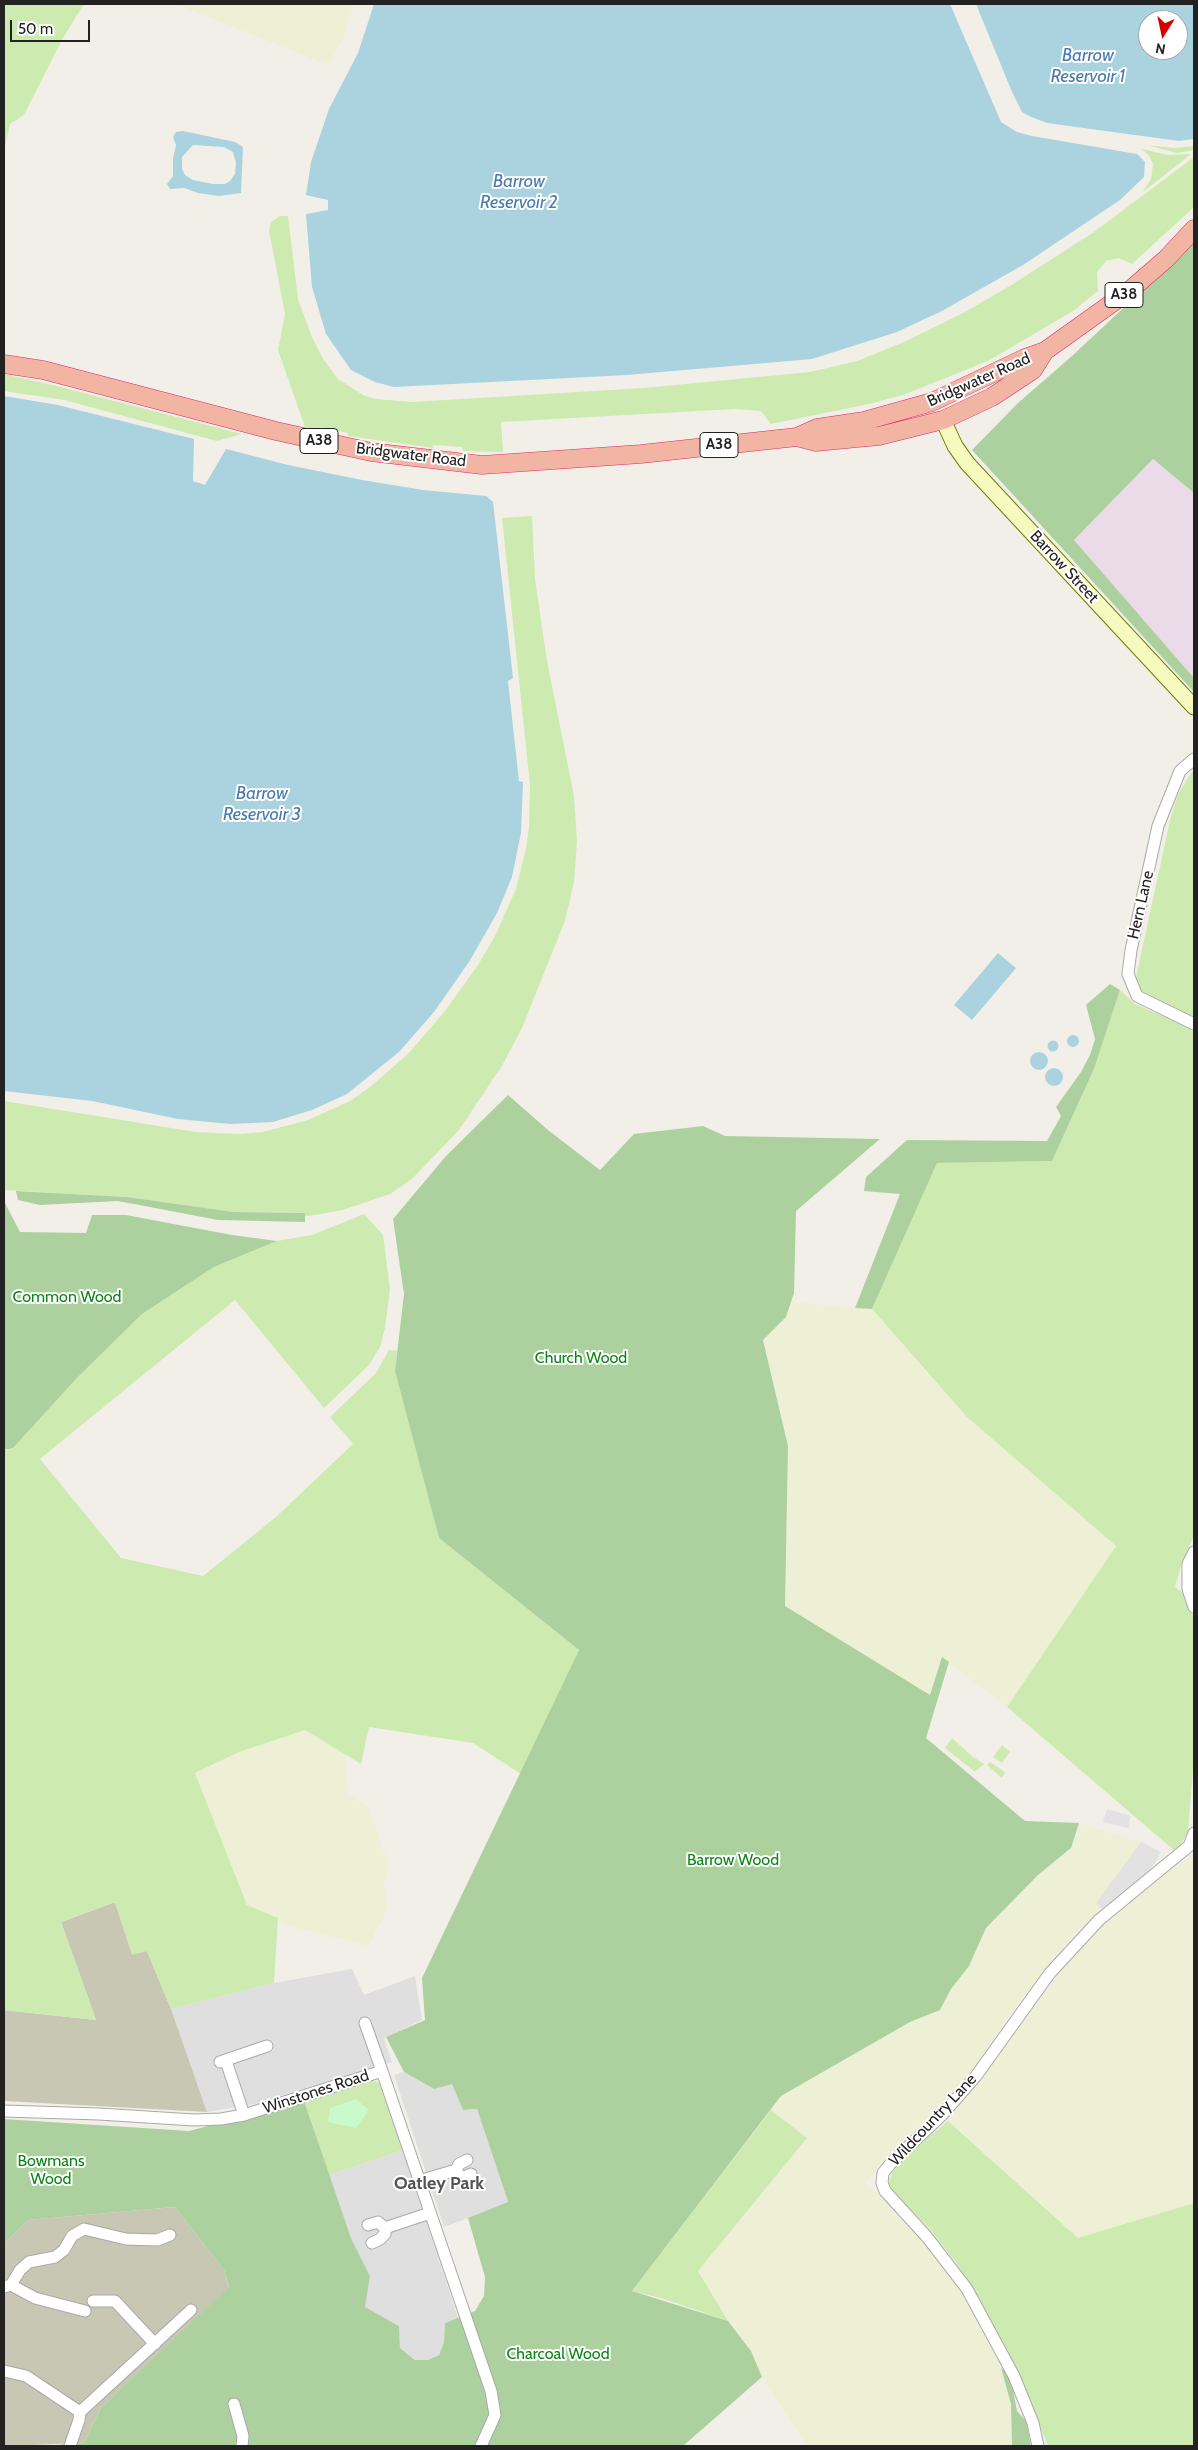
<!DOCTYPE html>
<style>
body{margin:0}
#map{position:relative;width:1198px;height:2450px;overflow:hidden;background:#f2efe9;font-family:Cabin,sans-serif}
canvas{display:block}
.frame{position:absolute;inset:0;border:5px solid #222;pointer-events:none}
.north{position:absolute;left:1138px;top:10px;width:50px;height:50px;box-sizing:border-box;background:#fff;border:1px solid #a7a7a7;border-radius:50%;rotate:190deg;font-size:14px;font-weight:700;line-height:20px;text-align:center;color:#222}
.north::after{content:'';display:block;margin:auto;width:18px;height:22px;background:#d40000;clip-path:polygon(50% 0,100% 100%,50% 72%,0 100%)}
.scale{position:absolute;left:10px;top:20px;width:80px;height:22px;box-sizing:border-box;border:2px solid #222;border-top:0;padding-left:6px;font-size:15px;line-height:18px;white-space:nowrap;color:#222;-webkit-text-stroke:4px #fff;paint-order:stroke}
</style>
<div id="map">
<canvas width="1198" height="2450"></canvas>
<div class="frame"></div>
<div class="north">N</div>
<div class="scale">50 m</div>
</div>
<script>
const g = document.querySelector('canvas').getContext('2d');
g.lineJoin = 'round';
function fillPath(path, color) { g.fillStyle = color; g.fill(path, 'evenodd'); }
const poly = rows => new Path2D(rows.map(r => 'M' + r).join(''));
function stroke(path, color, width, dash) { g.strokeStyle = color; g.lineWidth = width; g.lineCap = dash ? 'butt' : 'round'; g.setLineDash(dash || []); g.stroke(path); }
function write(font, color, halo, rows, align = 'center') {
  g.font = font + ' Cabin,sans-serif'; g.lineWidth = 4; g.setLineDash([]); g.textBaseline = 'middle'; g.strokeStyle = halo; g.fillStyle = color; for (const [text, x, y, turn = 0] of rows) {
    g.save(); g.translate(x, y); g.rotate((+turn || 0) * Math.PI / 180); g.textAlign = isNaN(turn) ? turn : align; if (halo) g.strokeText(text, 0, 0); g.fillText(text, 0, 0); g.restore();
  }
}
fillPath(poly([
 [352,1969,364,1995,415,1976,422,2020,384,2038,392,2062,255,2104,207,2112,171,2009,274,1983],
 [404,2072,434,2089,452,2083,463,2110,477,2109,508,2203,444,2227,394,2075],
 [403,2150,458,2318,445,2323,444,2342,439,2355,428,2360,415,2360,400,2348,399,2326,364,2307,370,2276,351,2238,329,2175]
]), '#e0dfdf');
fillPath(poly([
 [1153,459,1194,493,1194,678,1074,540]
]), '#ebdbe8');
fillPath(poly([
 [115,1902,132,1954,147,1951,171,2009,207,2112,4,2101,4,2010,96,2020,61,1922],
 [175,2207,224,2270,229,2288,101,2408,84,2443,4,2446,4,2244,28,2220]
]), '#c7c7b4');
fillPath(poly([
 [176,4,354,4,342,41,328,65],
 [791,1302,872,1309,967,1417,1116,1546,1007,1707,943,1658,931,1696,785,1606,788,1446,763,1340,786,1317],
 [305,1730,345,1754,348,1795,367,1805,389,1864,384,1884,388,1908,368,1946,292,1927,247,1905,195,1773,239,1752],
 [1079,1823,1141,1842,1161,1852,1150,1871,1105,1906,1075,1933,1022,1998,973,2069,932,2114,895,2148,866,2182,923,2239,950,2274,973,2312,1001,2368,1011,2404,1012,2446,807,2446,762,2377,751,2351,728,2321,698,2271,807,2138,771,2110,781,2096,910,2022,940,2010,951,1989,969,1966,986,1928,1038,1875,1071,1848],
 [1194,1853,1194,2203,1078,2238,948,2121,1067,1963,1095,1932,1133,1899]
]), '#eef0d5');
fillPath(poly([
 [4,4,84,4,63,38,24,115,10,124,4,151],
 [1147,145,1175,148,1194,146,1194,150,1177,153],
 [1142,149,1168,155,1191,154,1143,192,1151,179,1153,164,1149,156],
 [1194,157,1194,207,1132,264,1119,258,1106,261,1097,272,1098,291,1073,311,988,361,903,395,869,404,771,424,761,411,735,409,501,422,503,452,463,451,462,447,434,445,433,448,348,436,348,433,320,427,319,431,305,427,278,350,285,314,269,230,271,222,280,216,288,216,298,299,312,337,322,357,338,379,363,395,376,399,412,402,644,388,810,372,857,361,904,342,965,312,1013,284,1094,232],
 [4,374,57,386,242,434,217,441,64,400,4,391],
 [532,516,535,579,547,661,574,796,577,842,574,882,565,921,522,1028,503,1064,459,1130,412,1179,390,1194,343,1210,309,1216,305,1216,304,1213,234,1212,127,1197,4,1190,4,1101,196,1132,240,1134,263,1132,308,1120,350,1101,370,1087,409,1053,445,1011,478,965,495,936,516,889,526,849,529,827,530,785,502,518],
 [1194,769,1194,1019,1145,993,1140,989,1136,977,1171,816,1179,792],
 [1120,990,1135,1004,1194,1029,1194,1535,1182,1563,1175,1587,1186,1595,1194,1619,1194,1756,1188,1832,1176,1852,1007,1707,1116,1546,967,1417,872,1309,937,1163,1052,1161,1094,1069],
 [364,1214,383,1235,390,1289,385,1328,380,1347,369,1365,324,1408,235,1300,40,1459,121,1558,203,1576,276,1517,353,1444,330,1417,376,1373,389,1350,397,1351,395,1371,439,1538,579,1650,521,1774,473,1743,369,1727,361,1764,305,1730,239,1752,195,1773,247,1905,278,1918,274,1983,171,2009,147,1951,132,1955,115,1902,61,1922,96,2020,4,2010,4,1451,13,1448,77,1378,142,1314,214,1267,277,1241,312,1235],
 [952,1738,973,1757,984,1764,975,1772,945,1748],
 [1002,1745,1010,1752,1002,1763,993,1757],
 [990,1762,1005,1772,1002,1778,987,1765],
 [369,2080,378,2082,384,2089,403,2150,329,2175,304,2101],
 [771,2110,807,2138,698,2271,728,2321,664,2299,632,2291],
 [948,2121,1078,2238,1194,2203,1194,2446,1048,2446,1029,2399,960,2268,930,2229,890,2189,889,2182,892,2173,900,2161]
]), '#cdebb0');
fillPath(poly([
 [1194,242,1194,493,1153,459,1074,540,1194,678,1194,692,972,450,1018,403,1072,356],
 [1110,984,1120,990,1094,1069,1052,1161,937,1163,872,1309,855,1308,900,1194,864,1191,866,1177,907,1140,1047,1141,1061,1116,1056,1107,1081,1072,1090,1055,1095,1039,1086,1005],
 [508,1095,548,1130,600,1170,634,1134,703,1126,725,1136,880,1139,796,1211,794,1293,786,1317,763,1340,788,1446,785,1606,930,1695,942,1657,949,1662,926,1738,1025,1821,1079,1823,1071,1848,1038,1875,986,1928,969,1966,951,1989,940,2010,910,2022,781,2096,632,2291,728,2321,751,2351,762,2377,683,2446,40,2446,84,2443,101,2408,229,2287,224,2270,175,2207,28,2220,4,2244,4,2119,189,2131,304,2101,351,2238,370,2276,365,2307,399,2326,400,2348,415,2360,428,2360,439,2355,444,2342,445,2323,475,2311,484,2296,485,2277,468,2218,508,2202,477,2109,463,2110,452,2084,434,2089,404,2072,386,2037,425,2020,422,1978,579,1650,439,1538,395,1371,404,1294,393,1219,446,1156],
 [16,1191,127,1197,234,1212,305,1213,305,1222,218,1220,118,1201,40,1205,18,1200],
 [4,1201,20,1232,86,1233,92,1215,126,1215,232,1235,277,1241,214,1267,142,1314,77,1378,13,1448,4,1450],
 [1001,2368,1005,2371,1012,2385,1017,2411,1026,2421,1031,2446,1012,2446,1011,2404]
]), '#add19e');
fillPath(poly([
 [356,2099,369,2110,356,2128,328,2122,330,2108]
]), '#c8facc');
fillPath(poly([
 [1107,1809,1131,1816,1128,1828,1103,1822],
 [1141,1842,1161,1852,1150,1871,1102,1909,1096,1903]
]), '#e2e2e2');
fillPath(poly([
 [374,4,950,4,1001,122,1017,132,1032,136,1137,154,1145,162,1144,177,1120,200,1023,265,942,311,897,332,812,359,627,375,394,387,375,382,351,370,326,334,312,287,306,214,328,210,328,200,306,195,311,162,329,109,358,53],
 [976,4,1194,4,1194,139,1179,141,1047,123,1031,117,1022,112,1012,92],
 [1148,20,1178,20,1178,50,1148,50],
 [183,131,235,142,243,147,241,193,219,196,198,193,184,188,170,189,167,184,173,176,173,159,176,145,173,137,176,132],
 [193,145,224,147,233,152,236,163,235,174,230,181,225,184,213,184,193,180,185,175,182,169,182,157],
 [4,396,58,405,194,439,193,481,205,485,226,449,288,465,362,480,423,490,486,496,493,502,513,678,508,681,519,781,523,782,521,833,512,877,497,913,469,962,434,1012,399,1052,347,1094,312,1110,273,1122,230,1124,178,1119,92,1101,4,1091],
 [998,953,1016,968,972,1020,954,1005],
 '1067 1041a6 6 0 1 1 12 0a6 6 0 1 1-12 0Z',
 '1047.5 1046a5.5 5.5 0 1 1 11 0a5.5 5.5 0 1 1-11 0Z',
 '1030 1061a9 9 0 1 1 18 0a9 9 0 1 1-18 0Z',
 '1045 1077a9 9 0 1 1 18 0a9 9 0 1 1-18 0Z'
]), '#aad3df');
const minor = poly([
 [1194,759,1180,771,1158,826,1131,950,1128,974,1137,996,1194,1024],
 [1194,1552,1188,1564,1188,1589,1194,1607],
 [365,2023,382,2071],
 [226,2061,244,2115],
 [220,2062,267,2046],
 [4,2111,99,2114,194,2120,221,2119,244,2115,382,2071,491,2391,495,2415,481,2446],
 [467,2160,459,2164,456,2170,460,2176,464,2177,471,2174],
 [419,2181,456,2170],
 [368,2225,378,2222,385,2228,385,2234,380,2239,372,2243],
 [385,2228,430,2213],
 [11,2285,35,2298,85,2311],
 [4,2287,11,2285,20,2270,29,2262,55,2257,64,2250,72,2236,84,2229,126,2239,157,2240,170,2235],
 [93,2301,115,2301,155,2344],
 [4,2371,26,2376,80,2412],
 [234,2404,243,2436,242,2446],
 [70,2446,79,2420,80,2412,191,2310],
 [1038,2446,1033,2423,1014,2376,967,2289,927,2237,885,2191,882,2183,883,2173,891,2163,942,2115,976,2076,1050,1973,1099,1920,1189,1846,1194,1833]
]);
const secondary = poly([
 [943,420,955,446,967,463,1194,707]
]);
const trunk = poly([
 [4,364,43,370,276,431,371,452,482,465,641,454,797,437,817,428,864,421,932,402,1025,358,1045,351,1129,291,1166,259,1194,229],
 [797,437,816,442,879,436,943,420,992,397,1033,370,1045,351]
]);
stroke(minor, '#a9a9a9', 13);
stroke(secondary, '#707d05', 17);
stroke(trunk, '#dc2a67', 19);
stroke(minor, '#fff', 11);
stroke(secondary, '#f7fabf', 15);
stroke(trunk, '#f2b4a3', 18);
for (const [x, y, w] of [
 [1124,295,38],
 [319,441,38],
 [719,445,38]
]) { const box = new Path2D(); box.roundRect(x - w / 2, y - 12.5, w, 25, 4); g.fillStyle = '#fff'; g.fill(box); stroke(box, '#222', 1); }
write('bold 15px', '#222', null, [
 ["A38",1124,295],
 ["A38",319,441],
 ["A38",719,445]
]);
write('16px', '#222', '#fff', [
 ["Bridgwater Road",979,380,-24],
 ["Bridgwater Road",411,455,7],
 ["Barrow Street",1064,567,47],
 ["Hern Lane",1141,905,-77],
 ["Winstones Road",316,2092,-18],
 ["Wildcountry Lane",933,2120,-47]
]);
write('16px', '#0c8416', '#fff', [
 ["Common Wood",67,1297],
 ["Church Wood",581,1358],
 ["Barrow Wood",733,1860],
 ["Bowmans",51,2161],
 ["Wood",51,2179],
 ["Charcoal Wood",558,2354]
]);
write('italic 18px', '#4a7aab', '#fff', [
 ["Barrow",1088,56],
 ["Reservoir 1",1088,77],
 ["Barrow",519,182],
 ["Reservoir 2",519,203],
 ["Barrow",262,794],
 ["Reservoir 3",262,815]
]);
write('bold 18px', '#555', '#fff', [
 ["Oatley Park",439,2184]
]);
</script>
